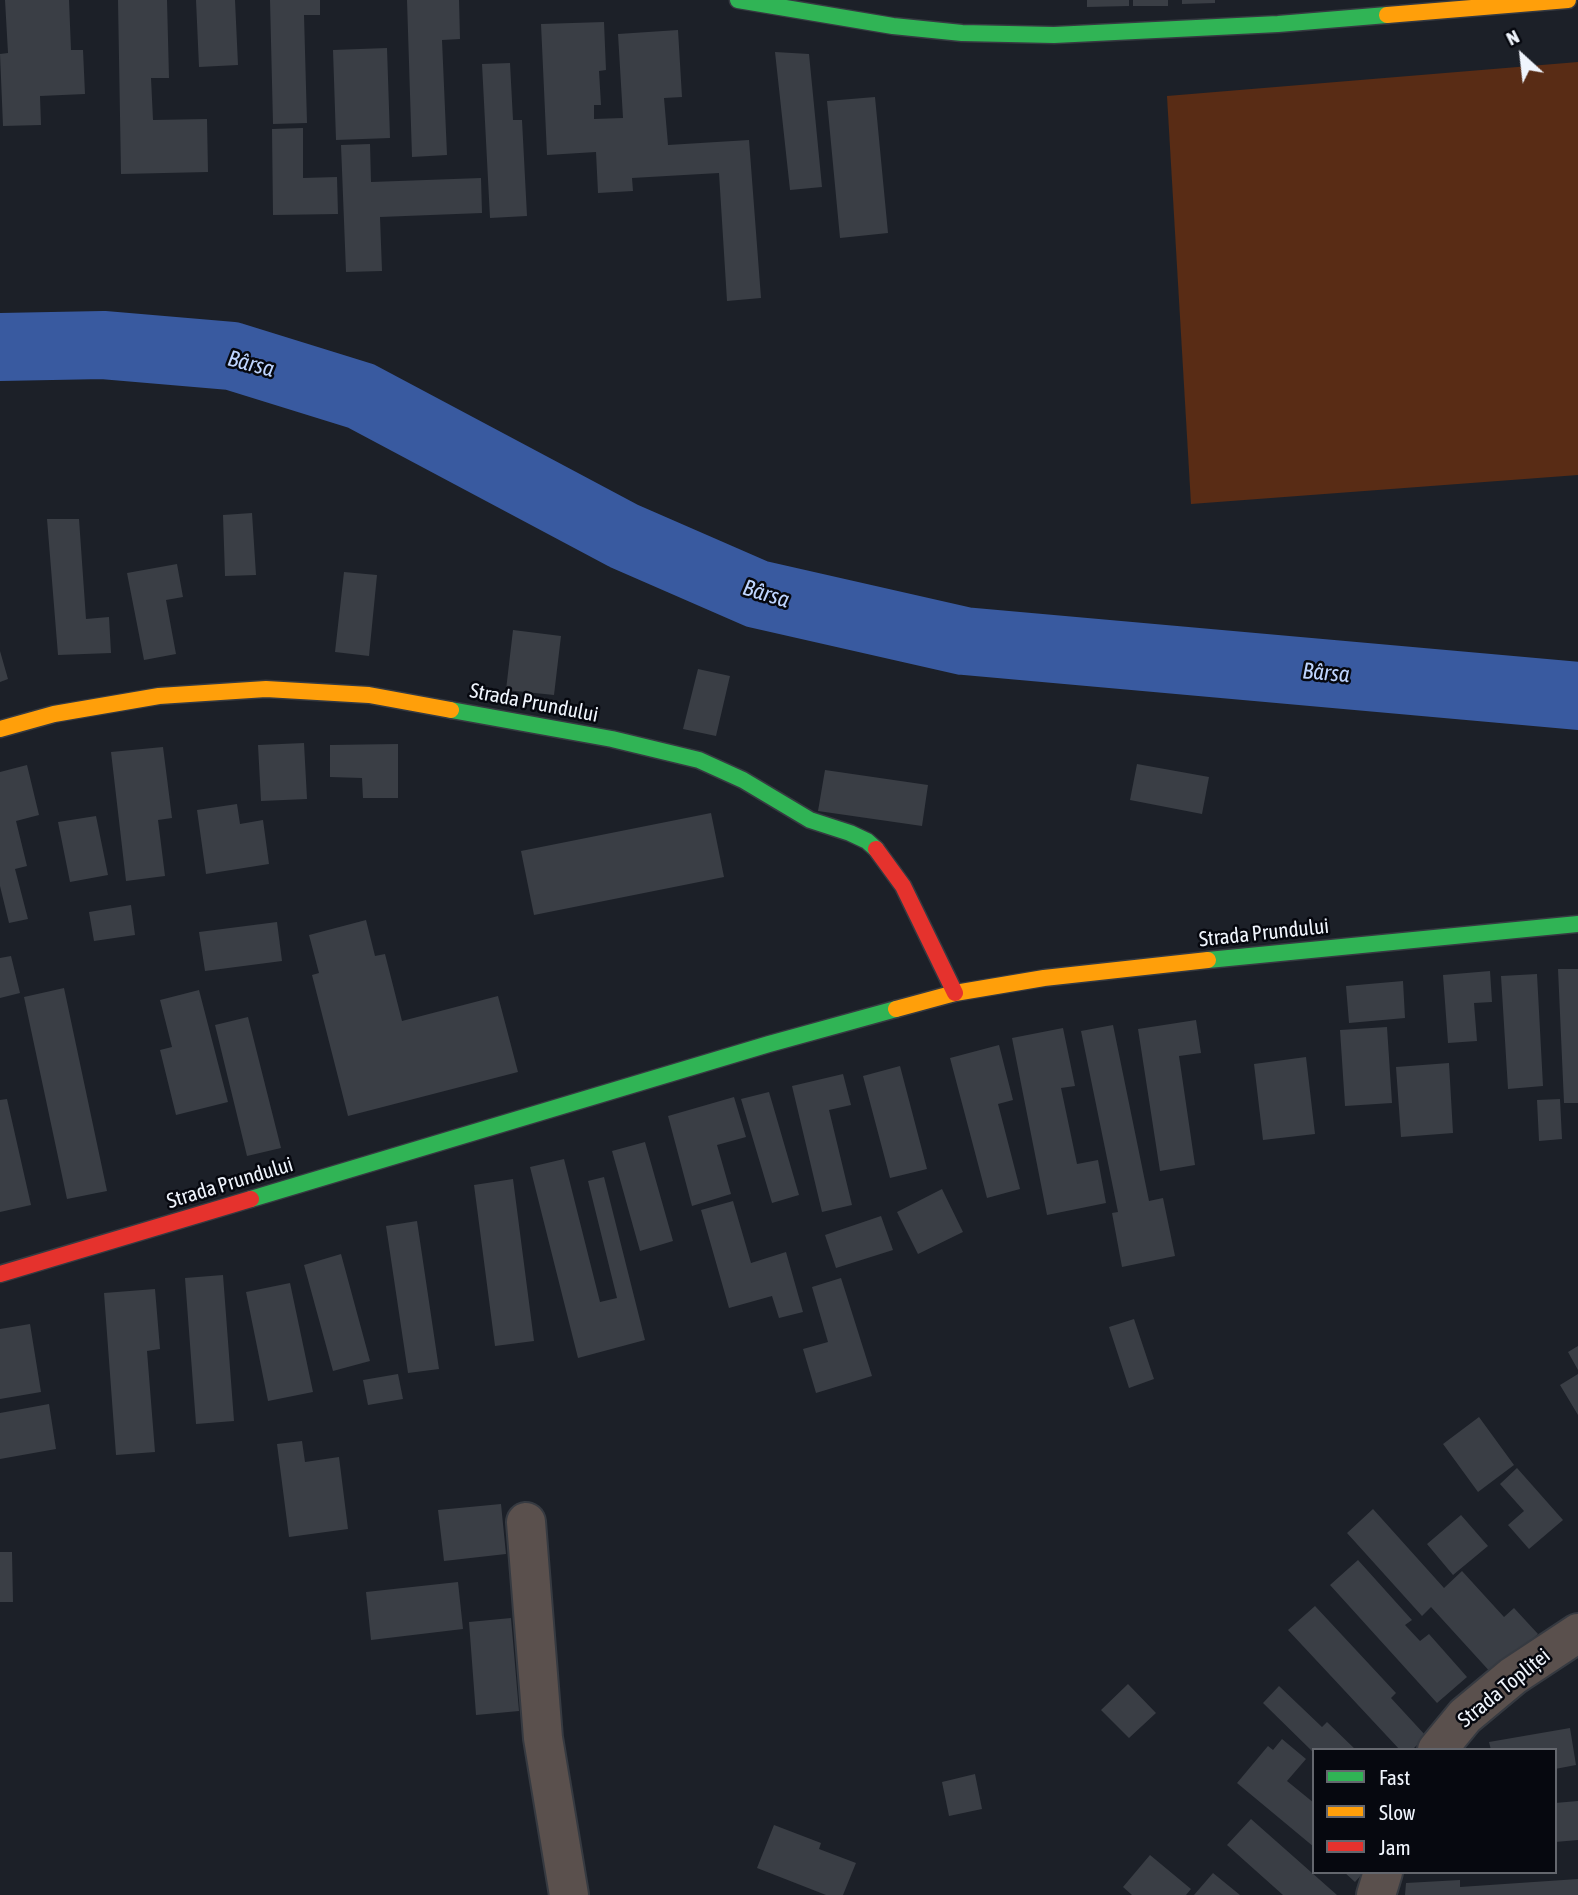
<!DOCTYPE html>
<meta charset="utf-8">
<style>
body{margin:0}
#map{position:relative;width:1578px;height:1895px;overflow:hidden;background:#1c2028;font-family:"Asap Condensed",sans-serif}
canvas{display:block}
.legend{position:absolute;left:1312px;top:1748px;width:245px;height:126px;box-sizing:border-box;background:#06080f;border:2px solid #64676e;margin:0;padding:9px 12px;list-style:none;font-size:21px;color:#f0f5fd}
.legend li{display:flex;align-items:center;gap:14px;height:35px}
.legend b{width:35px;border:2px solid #64676e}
.north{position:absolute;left:1487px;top:21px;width:70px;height:70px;-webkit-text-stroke:5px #06080f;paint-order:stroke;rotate:333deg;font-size:19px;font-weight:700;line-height:28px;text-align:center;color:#f0f5fd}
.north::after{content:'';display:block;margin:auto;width:24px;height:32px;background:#f0f5fd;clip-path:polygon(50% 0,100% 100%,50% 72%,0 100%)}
</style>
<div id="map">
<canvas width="1578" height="1895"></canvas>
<ul class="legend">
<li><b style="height:9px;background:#30b455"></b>Fast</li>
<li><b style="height:9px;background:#ff9f0a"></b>Slow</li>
<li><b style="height:9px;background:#e5322d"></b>Jam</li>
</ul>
<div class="north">N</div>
</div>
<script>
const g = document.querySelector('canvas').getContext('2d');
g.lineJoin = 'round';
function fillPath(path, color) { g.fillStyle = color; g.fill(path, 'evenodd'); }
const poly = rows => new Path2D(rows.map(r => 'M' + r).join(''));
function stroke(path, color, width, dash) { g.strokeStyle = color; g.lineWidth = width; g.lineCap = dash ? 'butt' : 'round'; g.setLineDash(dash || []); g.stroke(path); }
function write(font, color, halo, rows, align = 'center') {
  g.font = font + ' "Asap Condensed",sans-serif'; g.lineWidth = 5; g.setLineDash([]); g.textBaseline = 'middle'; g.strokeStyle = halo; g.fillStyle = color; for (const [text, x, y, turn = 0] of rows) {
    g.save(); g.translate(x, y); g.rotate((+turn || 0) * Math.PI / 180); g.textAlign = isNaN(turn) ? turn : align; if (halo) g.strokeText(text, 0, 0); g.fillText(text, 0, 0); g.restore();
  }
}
fillPath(poly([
 [1578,62,1578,475,1191,504,1167,96]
]), '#592c15');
stroke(poly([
 [0,347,103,345,232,356,361,396,624,536,757,594,964,641,1578,696]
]), '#395aa0', 68);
fillPath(poly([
 [5,0,69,0,71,50,83,50,85,94,40,96,41,125,3,126,0,54,8,53],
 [118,0,167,0,169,78,151,78,153,120,207,119,208,172,121,174],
 [196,0,235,0,238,65,199,67],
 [270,0,320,0,320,15,304,15,307,123,273,124],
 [407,0,459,0,460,39,442,40,447,155,412,157],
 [1087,0,1129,0,1129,6,1087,7],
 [1133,0,1168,0,1168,6,1133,6],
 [1182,0,1215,0,1215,3,1182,4],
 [604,22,606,70,599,71,601,105,594,105,594,119,623,118,618,34,678,30,682,97,664,98,668,145,749,140,761,298,727,301,719,173,632,178,633,191,598,193,596,152,547,155,541,24],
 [387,48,390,138,336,140,333,50],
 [775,52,809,54,822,187,790,190],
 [510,63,513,120,522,120,527,216,490,218,482,64],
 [875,97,888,233,840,238,827,101],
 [303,128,303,178,337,177,338,214,273,215,272,129],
 [370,144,371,182,481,178,482,213,380,217,382,271,346,272,341,145],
 [252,513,256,575,225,576,223,515],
 [47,519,79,519,86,619,109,617,111,653,58,655],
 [177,564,183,597,166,600,176,654,144,660,127,573],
 [344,572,377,575,369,656,335,652],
 [513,630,561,636,554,695,506,690],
 [0,651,8,679,0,682],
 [698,669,730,676,716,736,683,729],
 [304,743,307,799,261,801,258,745],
 [398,744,398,798,363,798,362,778,330,777,330,745],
 [163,747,172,818,158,820,165,876,126,881,111,752],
 [1137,764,1209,777,1202,814,1130,800],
 [27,765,39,815,16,821,27,866,15,869,28,919,9,923,0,886,0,772],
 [825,770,928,785,922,826,818,811],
 [237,804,240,824,263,820,269,864,206,874,197,810],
 [711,813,724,877,534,915,521,851],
 [96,816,108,875,70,882,58,822],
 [131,905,135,935,94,941,89,912],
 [366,920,375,956,385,954,402,1021,498,996,518,1072,348,1116,312,975,319,973,309,935],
 [277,922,282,961,205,971,199,932],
 [11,956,20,993,0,998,0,958],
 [1558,969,1578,969,1578,1103,1564,1103],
 [1490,971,1492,1002,1474,1003,1477,1041,1448,1043,1443,975],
 [1537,974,1543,1086,1508,1089,1501,976],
 [1403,981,1405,1018,1349,1023,1346,986],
 [64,988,107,1191,67,1199,24,997],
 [199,990,228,1102,176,1115,160,1050,172,1047,160,1000],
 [248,1017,281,1148,247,1156,215,1025],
 [1196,1020,1201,1053,1179,1056,1195,1165,1160,1171,1138,1029],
 [1113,1025,1149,1201,1163,1198,1175,1256,1122,1267,1112,1213,1118,1212,1081,1031],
 [1387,1027,1392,1103,1345,1106,1340,1030],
 [1063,1028,1075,1086,1061,1088,1077,1164,1098,1160,1106,1203,1047,1215,1012,1038],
 [999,1045,1013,1100,998,1104,1020,1189,987,1198,950,1058],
 [1306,1057,1315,1134,1263,1140,1254,1064],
 [1449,1063,1453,1133,1401,1137,1396,1067],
 [900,1066,927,1169,890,1178,863,1076],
 [843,1074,851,1105,829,1110,852,1205,822,1212,792,1086],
 [769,1092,799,1195,772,1203,741,1099],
 [734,1097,746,1137,717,1145,731,1194,692,1206,668,1116],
 [7,1099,31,1205,0,1212,0,1100],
 [1560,1099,1562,1139,1539,1141,1537,1100],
 [645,1142,673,1241,640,1251,612,1151],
 [564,1159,600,1302,617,1298,588,1181,604,1177,645,1340,578,1358,530,1167],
 [513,1179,534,1341,495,1346,474,1185],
 [942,1189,963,1232,918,1254,897,1212],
 [733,1201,751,1263,786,1252,803,1312,779,1318,772,1296,729,1308,701,1210],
 [881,1216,893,1250,836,1268,825,1235],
 [417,1221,439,1369,408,1373,386,1226],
 [341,1254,370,1361,333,1371,304,1265],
 [223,1275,234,1421,196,1424,185,1278],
 [841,1278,872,1376,816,1393,803,1349,828,1342,812,1287],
 [290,1283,313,1392,268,1401,246,1292],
 [155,1289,160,1349,147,1351,155,1452,116,1455,104,1293],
 [1134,1319,1154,1379,1129,1388,1109,1327],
 [30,1324,41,1392,0,1399,0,1329],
 [1578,1346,1578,1370,1568,1352],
 [398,1374,403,1399,368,1405,363,1380],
 [1578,1374,1578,1415,1560,1385],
 [49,1404,56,1449,0,1459,0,1413],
 [1479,1417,1514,1465,1478,1492,1443,1444],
 [302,1441,305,1462,339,1457,348,1529,289,1537,277,1444],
 [1517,1468,1563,1520,1529,1549,1508,1525,1524,1511,1500,1484],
 [501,1504,506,1554,444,1561,438,1510],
 [1373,1509,1444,1588,1462,1571,1504,1617,1514,1608,1538,1634,1493,1675,1431,1607,1422,1616,1347,1533],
 [1461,1515,1488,1546,1453,1575,1427,1544],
 [0,1552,12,1552,13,1602,0,1602],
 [1358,1560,1412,1620,1405,1625,1420,1641,1429,1634,1467,1677,1437,1703,1330,1585],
 [458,1582,463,1629,371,1640,366,1592],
 [1315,1606,1396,1693,1391,1698,1426,1736,1412,1750,1400,1750,1288,1630],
 [511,1618,519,1711,476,1715,469,1622],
 [1128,1684,1156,1713,1129,1738,1101,1710],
 [1279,1686,1322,1727,1327,1722,1356,1750,1314,1750,1314,1753,1263,1703],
 [1570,1728,1576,1765,1555,1769,1555,1750,1491,1750,1489,1742],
 [1282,1739,1306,1759,1287,1781,1314,1803,1314,1847,1237,1783,1268,1746,1273,1750],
 [975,1774,982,1809,949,1816,942,1782],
 [1578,1801,1578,1840,1555,1842,1555,1803],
 [1251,1819,1337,1895,1283,1895,1227,1845],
 [774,1825,821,1843,819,1849,856,1863,843,1895,826,1895,757,1868],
 [1150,1855,1191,1889,1186,1895,1132,1895,1123,1887],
 [1344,1872,1364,1872,1355,1882],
 [1213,1873,1240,1895,1194,1895],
 [1578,1879,1578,1895,1405,1895,1406,1883,1460,1880,1460,1887]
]), '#3a3e45');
const street = poly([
 [526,1522,543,1738,569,1895],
 [1437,1750,1465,1716,1513,1676,1578,1633],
 [1376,1895,1383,1872]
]);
const fast = poly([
 [738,0,893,26,962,33,1054,35,1278,24,1387,15],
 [451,710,612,739,699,760,743,780,810,820,850,833,867,841,876,849],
 [1208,960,1578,924],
 [251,1199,769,1044,896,1009]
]);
const slow = poly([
 [1387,15,1568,0],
 [0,729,54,714,159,696,266,689,369,695,451,710],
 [896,1009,955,993,1044,978,1208,960]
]);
const jam = poly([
 [876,849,903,886,955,993],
 [0,1274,251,1199]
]);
stroke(street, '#363a41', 42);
stroke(fast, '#363a41', 19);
stroke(slow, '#363a41', 19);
stroke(jam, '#363a41', 19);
stroke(street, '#5a504d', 38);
stroke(fast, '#30b455', 16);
stroke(slow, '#ff9f0a', 16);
stroke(jam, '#e5322d', 16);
write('21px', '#f0f5fd', '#06080f', [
 ["Strada Prundului",534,703,11],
 ["Strada Prundului",1264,933,-6],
 ["Strada Prundului",230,1183,-17],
 ["Strada Topliței",1504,1688,-39]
]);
write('italic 23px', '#bfd5ff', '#06080f', [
 ["Bârsa",251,364,15],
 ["Bârsa",766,594,17],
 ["Bârsa",1326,673,5]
]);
</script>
